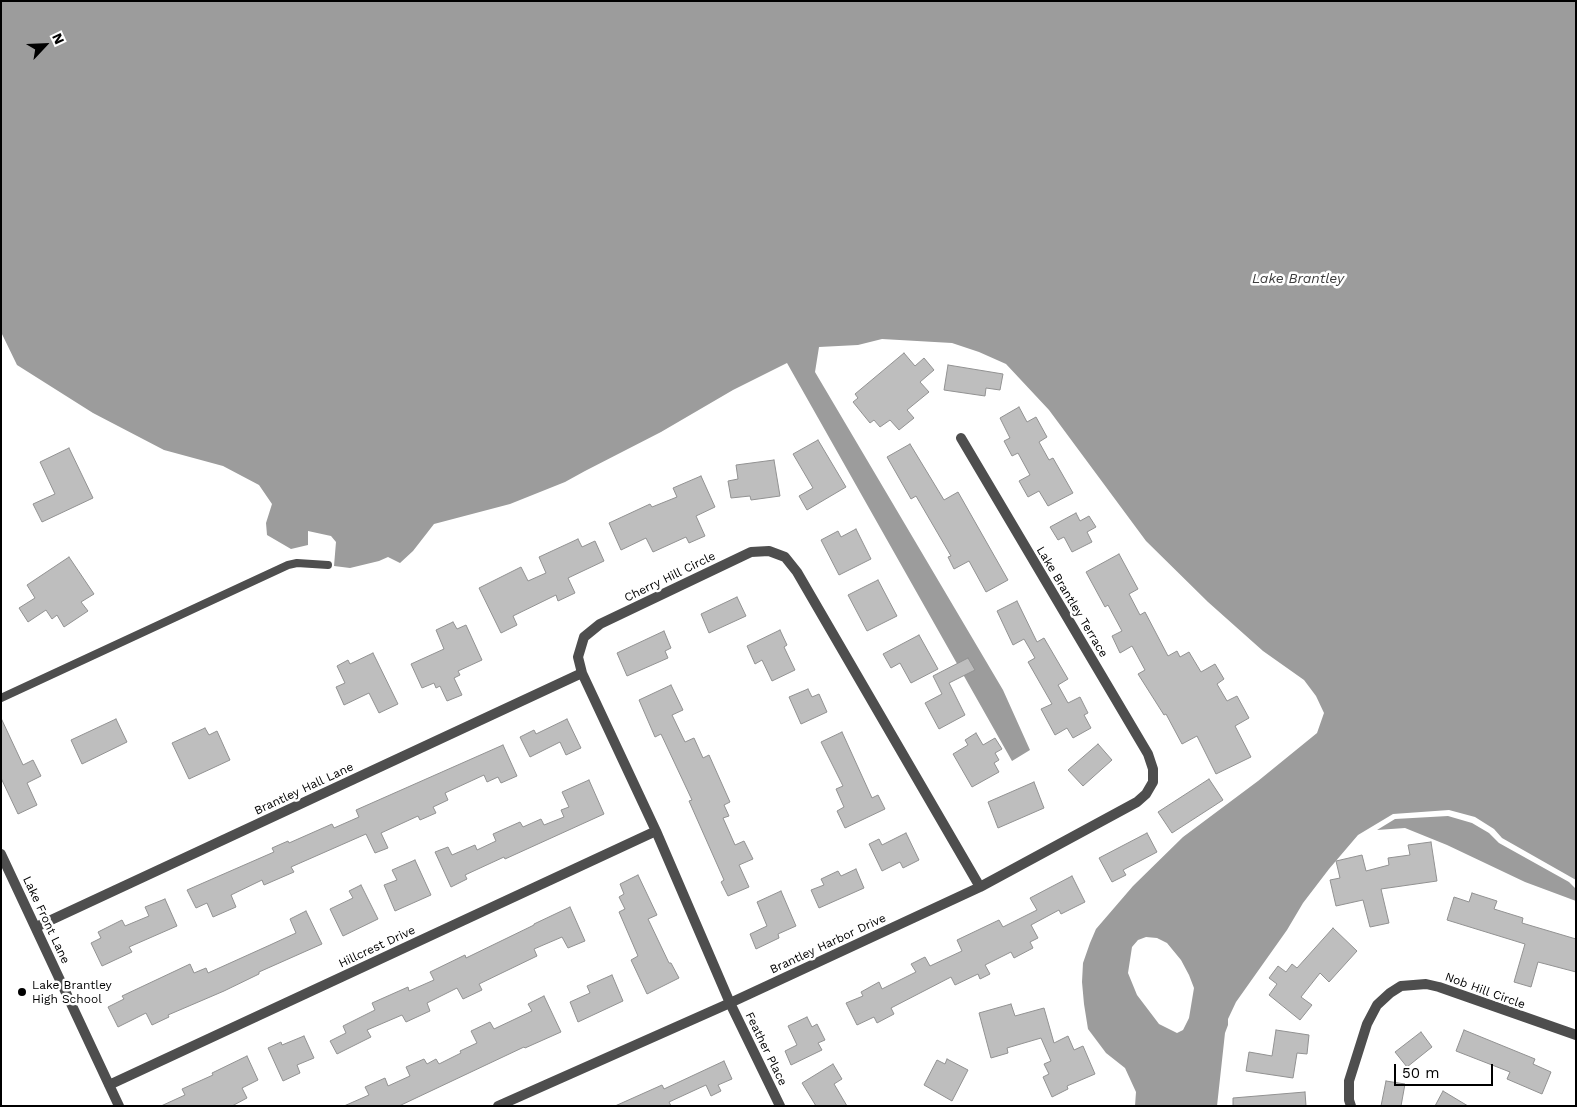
<!DOCTYPE html>
<style>
body{margin:0}
#map{position:relative;width:1577px;height:1107px;overflow:hidden;background:#fff;font-family:"Work Sans",sans-serif}
canvas{display:block}
.frame{position:absolute;inset:0;border:2px solid #000;pointer-events:none}
.north{position:absolute;left:20px;top:20px;width:50px;height:50px;-webkit-text-stroke:4px #fff;paint-order:stroke;rotate:65deg;font-size:14px;font-weight:700;line-height:20px;text-align:center;color:#000}
.north::after{content:'';display:block;margin:auto;width:18px;height:22px;background:#000;clip-path:polygon(50% 0,100% 100%,50% 72%,0 100%)}
.scale{position:absolute;left:1394px;top:1064px;width:99px;height:22px;box-sizing:border-box;border:2px solid #000;border-top:0;padding-left:6px;font-size:15px;line-height:18px;white-space:nowrap;color:#000;-webkit-text-stroke:4px #fff;paint-order:stroke}
</style>
<div id="map">
<canvas width="1577" height="1107"></canvas>
<div class="frame"></div>
<div class="north">N</div>
<div class="scale">50 m</div>
</div>
<script>
const g = document.querySelector('canvas').getContext('2d');
g.lineJoin = 'round';
function fillPath(path, color) { g.fillStyle = color; g.fill(path, 'evenodd'); }
const poly = rows => new Path2D(rows.map(r => 'M' + r).join(''));
function stroke(path, color, width, dash) { g.strokeStyle = color; g.lineWidth = width; g.lineCap = dash ? 'butt' : 'round'; g.setLineDash(dash || []); g.stroke(path); }
function write(font, color, halo, rows, align = 'center') {
  g.font = font + ' "Work Sans",sans-serif'; g.lineWidth = 5; g.setLineDash([]); g.textBaseline = 'middle'; g.strokeStyle = halo; g.fillStyle = color; for (const [text, x, y, turn = 0] of rows) {
    g.save(); g.translate(x, y); g.rotate((+turn || 0) * Math.PI / 180); g.textAlign = isNaN(turn) ? turn : align; if (halo) g.strokeText(text, 0, 0); g.fillText(text, 0, 0); g.restore();
  }
}
fillPath(poly([
 [1,1,1576,1,1576,880,1502,838,1494,829,1475,817,1449,810,1393,814,1358,835,1329,869,1303,903,1287,930,1236,1002,1228,1019,1228,1025,1225,1033,1217,1106,1135,1106,1136,1092,1125,1068,1106,1053,1088,1029,1084,1004,1082,982,1083,963,1090,943,1096,929,1133,886,1183,837,1258,781,1317,733,1324,713,1316,696,1304,680,1263,651,1208,602,1146,541,1049,410,1006,364,979,352,952,343,882,339,858,345,819,347,815,372,1003,690,1030,750,1012,761,787,363,733,390,661,432,585,471,565,482,510,504,434,524,413,551,400,563,388,557,379,561,350,568,334,566,336,542,331,536,308,531,308,545,291,549,267,535,266,523,272,504,259,485,223,466,164,450,93,413,17,365,1,332],
 [1146,937,1157,938,1167,943,1181,960,1189,975,1194,988,1189,1018,1183,1030,1177,1033,1159,1024,1137,995,1128,973,1132,947,1138,940],
 [1448,816,1472,823,1489,833,1499,843,1569,882,1576,889,1576,901,1525,882,1447,845,1405,828,1377,830,1395,819]
]), '#9c9c9c');
const building = poly([
 [904,353,915,366,924,358,934,370,920,382,929,392,907,410,914,418,899,430,890,420,880,427,874,420,870,423,853,402,858,398,855,394,904,353],
 [948,365,1003,374,1000,390,986,388,985,396,944,390,948,365],
 [1019,407,1027,422,1036,417,1047,437,1039,442,1049,460,1053,458,1073,493,1048,506,1039,491,1028,497,1019,481,1030,475,1018,453,1012,456,1004,441,1010,438,1000,418,1019,407],
 [818,440,846,487,807,510,799,496,813,488,793,454,818,440],
 [910,444,944,500,958,492,1008,580,986,592,969,561,954,569,948,557,951,556,916,496,911,499,887,457,910,444],
 [69,448,93,498,42,522,33,504,55,494,40,462,69,448],
 [774,460,780,496,751,500,750,496,731,498,728,481,738,479,736,465,774,460],
 [701,476,715,507,696,516,705,536,689,543,686,537,653,552,646,538,621,550,609,523,650,504,652,507,677,497,673,488,701,476],
 [1076,513,1080,521,1089,516,1096,527,1087,532,1092,542,1072,552,1064,537,1058,540,1050,527,1076,513],
 [856,529,871,559,839,575,821,540,838,531,841,537,856,529],
 [578,539,582,547,595,541,604,561,568,578,575,593,558,601,556,595,513,616,517,625,501,633,479,588,521,567,528,581,546,573,539,557,578,539],
 [1119,554,1138,589,1129,594,1140,615,1145,612,1168,656,1177,651,1180,657,1189,652,1201,672,1215,664,1224,679,1217,684,1227,701,1237,696,1249,718,1235,726,1251,757,1216,774,1197,736,1182,744,1166,714,1164,715,1138,674,1145,670,1132,646,1120,653,1112,636,1122,631,1108,605,1105,607,1086,572,1119,554],
 [69,557,94,594,81,602,88,611,64,627,57,615,52,619,46,610,28,622,19,608,35,598,27,585,69,557],
 [878,580,897,616,867,631,848,595,878,580],
 [737,597,746,616,709,633,701,614,737,597],
 [1017,601,1037,642,1044,638,1068,679,1058,685,1068,703,1080,697,1088,713,1084,715,1091,728,1073,738,1067,728,1055,735,1041,709,1052,704,1028,662,1035,658,1024,639,1013,645,997,611,1017,601],
 [453,622,457,629,466,625,482,660,458,671,460,675,454,678,462,695,447,701,440,686,436,688,434,683,422,688,411,664,444,649,436,630,453,622],
 [780,630,787,645,784,647,795,670,772,681,762,660,755,664,747,646,780,630],
 [664,631,671,648,665,651,668,658,627,676,617,653,664,631],
 [919,635,938,669,911,683,900,663,891,668,883,654,919,635],
 [373,653,398,704,379,713,369,693,344,705,336,687,345,683,337,666,348,660,350,664,373,653],
 [968,658,975,670,949,683,965,715,939,729,925,703,942,694,933,676,968,658],
 [671,685,683,710,672,715,685,742,694,738,703,758,709,755,730,802,724,805,729,816,723,818,735,845,744,841,753,859,739,865,749,887,728,896,721,882,724,880,689,801,692,800,661,734,655,737,639,700,671,685],
 [808,689,812,697,819,694,827,712,801,724,789,697,808,689],
 [1,718,23,765,33,760,41,776,27,783,37,805,18,814,1,778,1,718],
 [116,719,127,742,82,764,71,740,116,719],
 [567,719,581,748,566,755,560,742,530,757,520,737,534,730,536,734,567,719],
 [205,728,209,735,217,731,230,760,189,779,172,743,205,728],
 [842,732,872,798,878,795,885,809,845,828,837,811,844,807,836,789,843,786,821,742,842,732],
 [976,733,983,745,995,738,1002,749,995,753,999,760,994,763,999,772,972,787,953,754,968,745,965,740,976,733],
 [1098,744,1112,760,1083,786,1068,770,1098,744],
 [503,745,517,776,501,783,498,777,487,782,484,775,445,793,448,800,433,807,436,813,420,820,418,816,381,833,388,848,375,853,366,834,291,867,294,872,264,885,262,880,231,895,236,907,213,917,207,903,196,908,187,890,274,852,272,848,288,841,289,843,332,824,334,828,359,817,356,810,503,745],
 [1209,779,1223,800,1172,833,1158,812,1209,779],
 [589,780,604,814,505,859,504,857,465,875,467,879,451,887,435,852,448,847,452,855,475,845,477,850,496,841,493,834,520,822,523,827,541,819,544,825,564,817,561,810,569,807,562,792,589,780],
 [1034,782,1044,808,998,828,988,802,1034,782],
 [906,833,919,860,903,868,900,862,882,871,869,844,879,839,882,845,906,833],
 [1147,833,1157,852,1123,870,1126,875,1112,882,1099,858,1147,833],
 [1431,842,1437,881,1381,889,1389,923,1370,927,1363,900,1336,906,1330,880,1340,878,1336,861,1362,855,1366,871,1389,865,1388,858,1410,855,1408,845,1431,842],
 [415,860,431,895,395,911,384,885,397,880,392,870,415,860],
 [856,869,864,888,819,908,811,890,824,885,821,879,838,871,841,876,856,869],
 [638,875,657,915,648,919,669,963,671,963,679,978,647,994,631,960,638,956,619,912,625,909,619,897,624,894,620,884,638,875],
 [1072,876,1085,902,1061,914,1059,910,1031,925,1038,938,1030,942,1033,948,1014,958,1011,952,985,965,990,974,980,979,978,974,955,985,951,977,891,1008,894,1014,877,1023,874,1017,857,1025,846,1003,863,996,861,992,879,982,882,989,916,972,911,964,925,957,930,966,962,951,957,940,999,920,1003,927,1037,910,1030,898,1072,876],
 [361,885,378,919,343,936,330,909,353,898,349,891,361,885],
 [781,891,796,926,778,934,779,938,756,949,750,934,767,926,757,902,781,891],
 [1472,893,1497,901,1494,909,1523,918,1522,923,1576,939,1576,972,1538,962,1531,987,1514,982,1525,944,1447,920,1454,897,1469,902,1472,893],
 [165,899,177,926,129,947,132,952,102,966,91,943,101,938,98,932,122,920,125,926,149,916,145,907,165,899],
 [570,907,585,941,568,948,562,937,534,949,537,956,479,984,482,990,463,999,457,988,427,1003,430,1011,406,1022,402,1015,367,1030,371,1037,337,1054,330,1041,346,1033,343,1026,375,1010,372,1003,408,987,409,991,434,980,430,972,465,955,466,958,534,925,534,924,570,907],
 [306,911,322,944,259,972,259,974,224,991,168,1015,169,1017,152,1025,146,1013,118,1027,108,1007,124,999,122,996,190,964,194,973,206,968,208,973,270,945,296,933,290,919,306,911],
 [1333,928,1357,951,1329,982,1320,973,1301,997,1312,1005,1300,1020,1269,995,1277,984,1269,978,1278,966,1286,972,1292,964,1297,968,1333,928],
 [612,975,623,1001,578,1022,570,1002,590,993,587,986,612,975],
 [544,996,561,1032,525,1048,524,1047,399,1106,344,1106,369,1095,365,1087,385,1078,388,1086,410,1076,406,1067,424,1059,427,1064,436,1059,439,1064,461,1053,460,1051,477,1043,471,1031,490,1022,494,1029,532,1011,528,1004,544,996],
 [1011,1004,1015,1016,1044,1008,1054,1043,1068,1036,1074,1050,1083,1046,1095,1074,1067,1086,1068,1089,1052,1097,1043,1077,1049,1074,1044,1064,1051,1061,1041,1038,1007,1048,1008,1053,991,1058,979,1013,1011,1004],
 [807,1017,812,1027,817,1024,825,1040,818,1043,822,1050,791,1065,785,1051,797,1045,788,1026,807,1017],
 [1276,1030,1309,1035,1307,1054,1297,1053,1293,1078,1246,1071,1249,1052,1272,1056,1276,1030],
 [1464,1030,1535,1059,1533,1064,1551,1072,1542,1094,1507,1079,1510,1072,1456,1051,1464,1030],
 [1421,1032,1432,1047,1407,1067,1395,1052,1421,1032],
 [304,1036,314,1058,297,1065,300,1073,283,1081,268,1048,281,1042,282,1045,304,1036],
 [247,1056,258,1080,242,1088,247,1098,232,1106,161,1106,185,1095,182,1089,213,1075,212,1073,247,1056],
 [947,1059,968,1070,952,1101,924,1085,937,1060,945,1064,947,1059],
 [724,1061,732,1079,718,1085,721,1091,711,1096,706,1085,669,1102,671,1106,615,1106,662,1085,664,1089,724,1061],
 [833,1064,842,1079,834,1084,847,1106,816,1106,802,1083,833,1064],
 [1386,1081,1405,1084,1401,1106,1381,1106,1386,1081],
 [1443,1091,1468,1106,1435,1106,1443,1091],
 [1305,1092,1306,1106,1233,1106,1233,1098,1305,1092]
]);
fillPath(building, '#bebebe');
stroke(building, '#929292', 1);
stroke(poly([
 [1,698,288,565,297,563,328,565]
]), '#4e4e4e', 8);
stroke(poly([
 [1,854,119,1106],
 [36,927,582,673],
 [109,1085,656,831],
 [498,1106,730,1003,980,887,1137,802,1146,794,1153,782,1153,769,1148,754,961,438],
 [780,1106,730,1003,656,831,582,673,578,657,584,637,600,624,751,552,769,551,785,557,797,572,980,887],
 [1351,1106,1349,1100,1349,1081,1367,1024,1377,1005,1390,993,1401,986,1426,984,1439,987,1576,1035]
]), '#4e4e4e', 10);
for (const [x, y, r, color] of [
 [22,992,5,"#000"]
]) { const dot = new Path2D(); dot.arc(x, y, r, 0, 2 * Math.PI); g.fillStyle = color; g.fill(dot); stroke(dot, '#fff', 2); }
write('12px', '#000', '#fff', [
 ["Cherry Hill Circle",670,577,-26],
 ["Lake Brantley Terrace",1072,602,59],
 ["Brantley Hall Lane",304,789,-25],
 ["Lake Front Lane",46,920,65],
 ["Brantley Harbor Drive",828,944,-25],
 ["Hillcrest Drive",377,947,-25],
 ["Nob Hill Circle",1485,991,20],
 ["Feather Place",766,1049,64]
]);
write('12px', '#000', '#fff', [
 ["Lake Brantley",32,985],
 ["High School",32,999]
], 'left');
write('italic 14px', '#3d3d3d', '#fff', [
 ["Lake Brantley",1298,279]
]);
</script>
